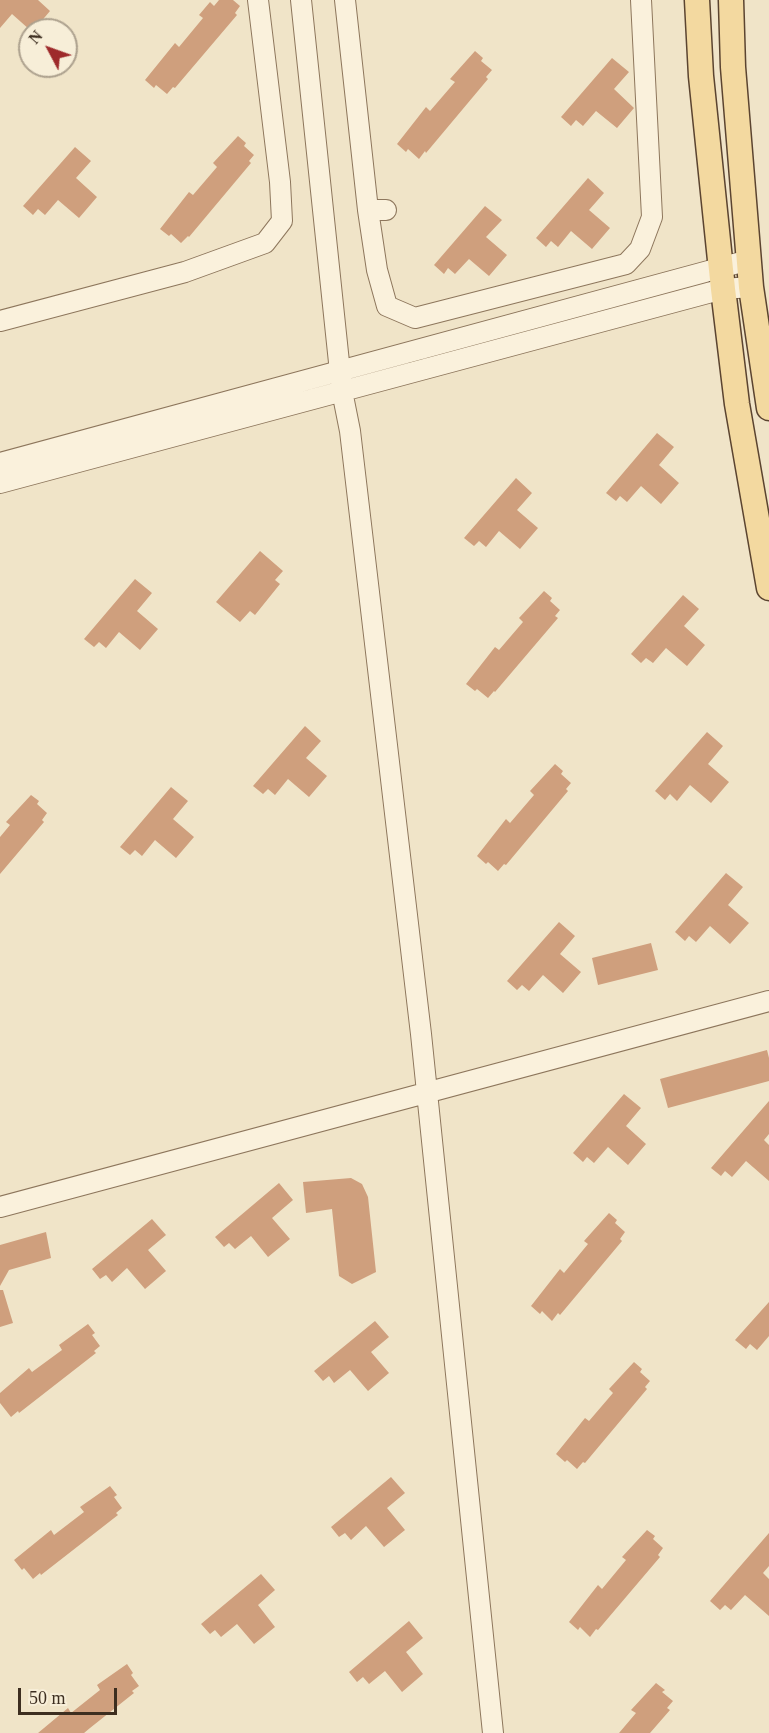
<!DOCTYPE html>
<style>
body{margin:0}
#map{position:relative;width:769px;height:1733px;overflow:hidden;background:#f0e4c8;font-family:Georgia,serif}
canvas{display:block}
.north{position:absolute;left:18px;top:18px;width:60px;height:60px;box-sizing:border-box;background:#f7eed8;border:2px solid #ada18e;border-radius:50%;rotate:311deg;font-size:16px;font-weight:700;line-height:24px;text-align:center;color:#3d2e20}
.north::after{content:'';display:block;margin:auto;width:21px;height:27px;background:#9e2a2b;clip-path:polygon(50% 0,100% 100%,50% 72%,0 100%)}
.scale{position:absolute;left:18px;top:1688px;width:99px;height:27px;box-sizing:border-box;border:3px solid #3d2e20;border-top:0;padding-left:8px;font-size:18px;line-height:21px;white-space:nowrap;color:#3d2e20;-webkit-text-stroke:4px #f7eed8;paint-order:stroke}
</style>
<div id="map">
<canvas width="769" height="1733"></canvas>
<div class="north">N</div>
<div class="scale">50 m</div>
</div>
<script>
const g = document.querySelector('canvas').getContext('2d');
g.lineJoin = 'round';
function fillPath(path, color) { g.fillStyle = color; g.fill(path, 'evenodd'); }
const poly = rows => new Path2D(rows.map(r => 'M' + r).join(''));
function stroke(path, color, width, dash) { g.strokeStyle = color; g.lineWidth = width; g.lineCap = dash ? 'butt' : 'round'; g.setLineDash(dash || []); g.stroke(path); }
fillPath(poly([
 [0,0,38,0,50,11,34,30,30,30,12,14,0,28],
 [219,0,233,0,240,6,235,13,237,15,175,88,173,87,167,94,156,85,154,88,145,80,175,43,179,47,203,18,199,15,210,2,214,6],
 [475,51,483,58,481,61,492,70,486,77,488,79,426,153,425,151,419,159,408,149,406,152,397,144,426,107,430,111,455,82,450,79],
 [612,58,629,72,614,89,634,108,617,128,596,111,583,126,576,120,571,126,561,117],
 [238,136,246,143,244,146,254,155,249,161,251,163,189,237,188,236,181,243,171,234,169,236,160,229,189,192,193,195,217,167,213,163],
 [75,147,91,161,76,178,97,197,79,218,58,200,45,215,38,209,33,215,23,206],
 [588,178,604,193,589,210,610,228,592,249,571,231,558,247,551,241,546,247,536,238],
 [485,206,502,220,486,237,507,255,489,276,469,259,455,274,448,268,444,274,434,265],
 [657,433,674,447,659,465,679,483,661,504,641,486,627,502,620,496,616,501,606,493],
 [516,478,532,493,517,510,538,528,520,549,499,531,486,547,479,541,474,546,464,538],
 [260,551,283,571,275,580,280,584,255,615,250,611,240,622,216,602],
 [135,579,152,593,137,611,158,629,140,650,119,632,106,648,99,642,94,647,84,639],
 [544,591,552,598,550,601,560,610,555,616,558,618,495,692,494,691,488,698,477,689,475,691,466,684,495,647,499,650,523,622,519,618],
 [683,595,699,609,684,626,705,645,687,666,666,648,653,663,646,658,641,663,631,654],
 [305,726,321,741,306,758,327,776,309,797,288,779,275,795,268,789,263,794,253,786],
 [707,732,723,746,708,764,729,782,711,803,690,785,677,801,670,794,665,800,655,791],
 [555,764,563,771,561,774,571,783,566,789,568,791,506,865,504,864,498,871,488,862,486,864,477,856,506,819,510,823,534,795,530,791],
 [171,787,188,801,173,819,194,837,176,858,155,840,142,856,135,850,130,855,120,847],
 [31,795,39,801,37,804,47,813,42,820,44,822,0,874,0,837,10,825,6,822],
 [726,873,743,887,728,905,749,923,730,944,710,926,696,942,689,936,685,941,675,932],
 [559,922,575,936,560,954,581,972,563,993,543,975,529,991,522,985,517,990,507,981],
 [651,943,658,970,598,985,592,958],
 [767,1050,769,1058,769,1081,668,1108,660,1079],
 [624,1094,641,1108,626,1126,646,1144,628,1165,608,1147,594,1163,587,1157,583,1162,573,1153],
 [769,1101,769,1134,764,1140,769,1145,769,1181,746,1161,732,1177,725,1171,721,1176,711,1168],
 [351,1178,362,1184,368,1197,376,1272,352,1284,339,1276,332,1209,306,1213,303,1182],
 [279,1183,293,1200,272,1218,290,1239,268,1257,251,1236,235,1249,229,1243,224,1247,215,1237],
 [609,1213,617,1220,615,1223,625,1232,620,1239,622,1241,560,1315,558,1313,552,1321,542,1311,540,1314,531,1306,560,1269,564,1273,588,1244,584,1241],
 [152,1219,166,1235,148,1250,166,1271,145,1289,127,1268,112,1282,106,1275,100,1279,92,1269],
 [46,1232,51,1258,9,1270,0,1286,0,1245],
 [0,1290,3,1290,13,1323,0,1327],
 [769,1302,769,1336,757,1350,750,1344,746,1349,735,1340],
 [375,1321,389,1337,371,1352,389,1373,368,1391,350,1370,334,1383,329,1376,323,1381,314,1371],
 [88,1324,95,1333,92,1335,100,1346,94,1351,96,1353,19,1413,18,1411,11,1417,0,1403,0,1393,29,1368,32,1372,62,1350,59,1345],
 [634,1362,642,1369,640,1372,650,1381,645,1387,647,1389,585,1463,583,1462,577,1469,567,1460,565,1462,556,1454,585,1418,589,1421,613,1393,609,1389],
 [391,1477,405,1493,387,1508,405,1530,384,1547,366,1526,351,1540,345,1533,339,1537,331,1527],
 [110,1486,117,1495,114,1497,122,1508,116,1513,118,1515,41,1575,40,1573,33,1579,24,1568,22,1570,14,1560,51,1530,54,1535,84,1512,80,1507],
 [647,1530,655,1536,653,1539,663,1548,658,1555,660,1557,598,1630,596,1629,590,1637,580,1627,578,1630,569,1622,598,1585,602,1589,626,1560,622,1557],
 [769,1533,769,1566,763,1573,769,1579,769,1616,745,1595,731,1610,725,1605,720,1610,710,1601],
 [261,1574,275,1590,258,1605,275,1627,254,1644,237,1624,221,1637,215,1630,210,1634,201,1624],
 [409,1621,423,1638,406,1652,423,1674,402,1692,385,1671,369,1684,363,1677,357,1682,349,1672],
 [127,1664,133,1673,131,1675,139,1686,132,1691,134,1693,90,1728,84,1733,38,1733,68,1708,71,1713,100,1690,97,1685],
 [656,1683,665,1690,662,1692,673,1701,667,1708,670,1710,650,1733,619,1733,636,1713,631,1710]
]), '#cf9f7d');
const minor = poly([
 [301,0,342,391,350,431,421,1034,493,1733],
 [345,0,368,210,386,210],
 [368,210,377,270,387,306,415,318,626,264,640,249,652,217,641,0],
 [0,321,185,272,265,243,282,221,280,182,258,0],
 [0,463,749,260],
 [0,483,723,289,751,287],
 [0,1207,769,1001]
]);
const major = poly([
 [697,0,701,76,723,289,737,404,769,588],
 [731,0,733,67,751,287,769,408]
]);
stroke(minor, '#8d765c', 22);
stroke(major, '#5b4430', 27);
stroke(minor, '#faf1dc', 20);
stroke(major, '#f3d9a0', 24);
</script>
